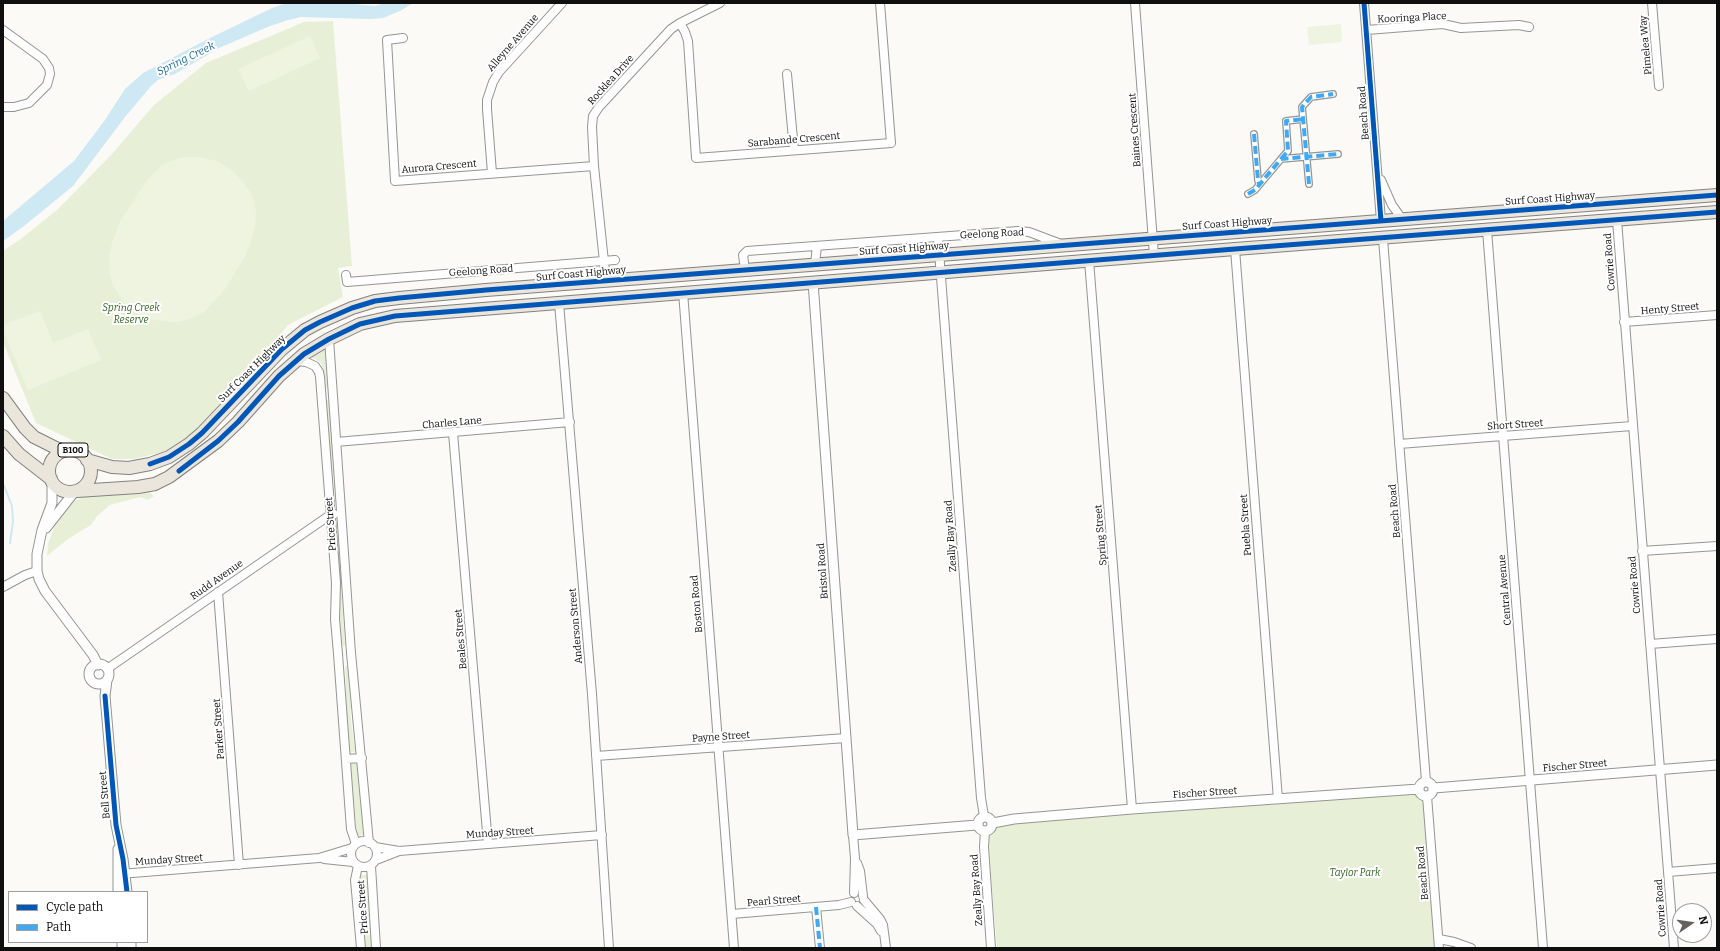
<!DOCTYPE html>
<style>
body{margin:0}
#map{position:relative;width:1720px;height:951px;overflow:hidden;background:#fbfaf6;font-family:Bitter,serif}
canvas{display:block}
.frame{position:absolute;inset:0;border:4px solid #0f0f0f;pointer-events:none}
.legend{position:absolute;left:8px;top:891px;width:140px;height:52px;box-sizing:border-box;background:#fff;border:1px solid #9f9f9f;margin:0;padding:5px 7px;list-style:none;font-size:12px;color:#0f0f0f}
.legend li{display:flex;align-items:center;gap:8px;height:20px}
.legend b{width:20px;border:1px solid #9f9f9f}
.north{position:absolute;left:1672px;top:903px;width:40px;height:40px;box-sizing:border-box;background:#fff;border:1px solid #9f9f9f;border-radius:50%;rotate:77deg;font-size:11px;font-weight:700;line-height:16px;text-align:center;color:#0f0f0f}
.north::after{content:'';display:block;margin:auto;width:14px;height:18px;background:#626160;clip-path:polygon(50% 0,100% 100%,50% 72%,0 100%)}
</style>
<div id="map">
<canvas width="1720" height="951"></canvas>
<div class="frame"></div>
<ul class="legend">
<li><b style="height:5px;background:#0057b8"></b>Cycle path</li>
<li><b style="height:5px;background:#3fa9f5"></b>Path</li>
</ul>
<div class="north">N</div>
</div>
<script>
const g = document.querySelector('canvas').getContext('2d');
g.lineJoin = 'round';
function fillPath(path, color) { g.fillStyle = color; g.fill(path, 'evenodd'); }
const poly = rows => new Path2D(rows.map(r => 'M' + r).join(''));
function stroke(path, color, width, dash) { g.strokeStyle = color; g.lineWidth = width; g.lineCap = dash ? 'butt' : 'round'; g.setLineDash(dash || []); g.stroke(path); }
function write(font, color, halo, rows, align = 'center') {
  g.font = font + ' Bitter,serif'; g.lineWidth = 4; g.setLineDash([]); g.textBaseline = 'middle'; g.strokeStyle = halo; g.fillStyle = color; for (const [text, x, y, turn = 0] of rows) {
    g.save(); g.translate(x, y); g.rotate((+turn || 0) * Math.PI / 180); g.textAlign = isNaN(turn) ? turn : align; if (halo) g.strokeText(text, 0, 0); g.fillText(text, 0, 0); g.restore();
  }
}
fillPath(poly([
 [333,21,352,266,338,268,343,297,288,325,250,374,199,429,168,451,134,459,112,459,36,423,3,342,3,251,22,238,58,209,111,155,154,105,206,63,304,22],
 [325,348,329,389,324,388,323,368,320,362,311,357],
 [330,400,334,507,332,508,324,401],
 [145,491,148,491,154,496,148,500,140,497,110,505,97,516,91,525,68,539,47,556,48,544,56,522,70,503,87,495],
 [337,523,345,645,340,646,338,585,334,524],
 [345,666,349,666,353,705,350,710,354,745,357,744,358,751,348,753],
 [359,763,364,835,355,836,350,764],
 [1418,794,1424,801,1435,948,997,948,988,841,991,833,999,827,1010,823],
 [360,875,367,875,373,948,365,948]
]), '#e7f0d7');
fillPath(poly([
 [1341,24,1342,42,1309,45,1307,27],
 [310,36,320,58,249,91,238,69],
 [189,157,198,157,217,161,235,173,249,190,254,200,256,213,255,225,252,239,245,256,226,288,210,306,204,312,186,320,175,322,155,320,134,312,122,300,113,285,110,275,109,256,112,243,121,220,147,180,162,165,179,158],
 [40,311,53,343,88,329,101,360,28,390,3,330,3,325]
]), '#eff4e1');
fillPath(poly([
 [287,3,343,3,375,6,385,3,413,3,402,10,383,18,371,19,301,17,288,20,270,26,219,48,175,74,158,80,152,85,125,117,73,186,24,226,3,241,3,221,74,161,105,120,125,89,143,73,208,39,272,8]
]), '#cee8f4');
stroke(poly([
 [3,483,12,506,13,521,10,543]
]), '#cee8f4', 2);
const pedestrian = poly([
 [1254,134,1258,180,1259,184],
 [1281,159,1288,151,1286,121,1303,119],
 [1309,184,1302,107,1311,97,1333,94],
 [1248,194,1255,190,1281,159,1338,154]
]);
const minor = poly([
 [1135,3,1154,255],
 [1364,3,1381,221],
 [1652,3,1659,86],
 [680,23,685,32,688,41,696,158,891,143,880,3],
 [3,30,43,59,49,68,50,74,47,85,29,103,14,107,3,107],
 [1367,30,1443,24,1461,28,1519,25,1529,27],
 [403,38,387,40,395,181,594,166],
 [787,74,794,150],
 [492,173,487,109,487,100,493,82,499,72,562,3],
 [1381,180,1392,205,1402,219],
 [1617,220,1674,948],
 [1487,230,1543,948],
 [938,238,981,798,984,816],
 [1383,239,1426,781],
 [1235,249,1278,799],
 [1089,260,1132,809],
 [815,264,817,246],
 [745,270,743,255,747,251,1018,231,1029,232,1061,244],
 [346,275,347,282,615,260],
 [606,281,594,166,592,127,593,116,599,107,671,29,680,23,720,3],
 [683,292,734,948],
 [559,303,592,694,609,948],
 [1624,322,1717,315],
 [329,339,351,653,369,843],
 [296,361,306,362,315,366,319,372,320,377,336,583,335,619,338,654,351,829,356,844],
 [453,433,488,844],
 [336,442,570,422],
 [1399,444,1632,426],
 [1642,551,1717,546],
 [3,587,25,575,37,571],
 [218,592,239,865],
 [1650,644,1717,639],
 [107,669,330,515,334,514],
 [596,756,846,738],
 [346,759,362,758],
 [1427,796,1439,948],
 [985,831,984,847,991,948],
 [853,835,855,858,854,893],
 '351 854a13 13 0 1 1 26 0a13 13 0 1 1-26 0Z',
 [375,847,399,851,602,835],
 [324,859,353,862],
 [376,860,399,851],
 [857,863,860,871,863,896],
 [358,866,355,880,361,948],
 [371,866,376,948],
 [1668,872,1717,868],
 [120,874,319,858,352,848],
 [864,900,880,919,883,925,886,948],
 [857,906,877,924,881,931],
 [816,907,820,948],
 [732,914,839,905,851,902],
 [1439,939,1454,942,1471,948]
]);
const tertiary = poly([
 [813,282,853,835,977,825],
 [52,482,52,503,42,530,37,554,37,571,39,579,45,591,93,655,98,665],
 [46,528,75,491],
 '89 674a10 10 0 1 1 20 0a10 10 0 1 1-20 0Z',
 [107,680,105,696,116,825,123,859,127,892],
 '1419 789a7 7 0 1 1 14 0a7 7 0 1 1-14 0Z',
 [1434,788,1717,765],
 '978 824a7 7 0 1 1 14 0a7 7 0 1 1-14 0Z',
 [993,823,1014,819,1132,809,1419,789],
 [118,849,118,892],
 [122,942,122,948],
 [131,942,131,948]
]);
const primary = poly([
 [3,398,25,428,34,437,62,451],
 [3,436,19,454,51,479],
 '49 471a21 21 0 1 1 42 0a21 21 0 1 1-42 0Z',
 [87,460,112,467,129,468,150,464,169,457,189,444,202,433,282,349,305,330,320,322,352,308,375,301,399,298,486,290,1717,195],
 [77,491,138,487,155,484,169,477,218,441,238,422,279,376,304,354,329,339,360,324,395,316,1235,249,1717,212]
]);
stroke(pedestrian, '#959593', 8);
stroke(minor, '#959593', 10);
stroke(tertiary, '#959593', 11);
stroke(primary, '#838280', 14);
stroke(pedestrian, '#fefefe', 5.5);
stroke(minor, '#fefefe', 8);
stroke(tertiary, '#fefefe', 9);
stroke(primary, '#ebe6dc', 12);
stroke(poly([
 [1254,134,1258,180,1259,184],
 [1281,159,1288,151,1286,121,1303,119],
 [1309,184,1302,107,1311,97,1333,94],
 [1248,194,1255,190,1281,159,1338,154],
 [816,907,820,948]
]), '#3fa9f5', 4, [8, 4]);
stroke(poly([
 [1364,3,1381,221],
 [150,464,169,457,189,444,202,433,282,349,305,330,320,322,352,308,375,301,399,298,486,290,1717,195],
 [179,471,218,441,238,422,279,376,304,354,329,339,360,324,395,316,1235,249,1717,212],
 [105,696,116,825,123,859,127,892]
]), '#0057b8', 5);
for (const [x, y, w] of [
 [73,450,30]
]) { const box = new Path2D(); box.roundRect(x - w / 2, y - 7, w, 14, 3); g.fillStyle = '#fff'; g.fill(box); stroke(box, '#0f0f0f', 1); }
write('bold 9px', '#0f0f0f', null, [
 ["B100",73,450]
]);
write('10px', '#0f0f0f', '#fff', [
 ["Kooringa Place",1412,18,-3],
 ["Alleyne Avenue",513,43,-49],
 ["Pimelea Way",1646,45,-95],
 ["Rocklea Drive",611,80,-48],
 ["Beach Road",1364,113,-94],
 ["Baines Crescent",1135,130,-94],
 ["Sarabande Crescent",794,140,-5],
 ["Aurora Crescent",439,167,-5],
 ["Surf Coast Highway",1550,199,-4],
 ["Surf Coast Highway",1227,224,-4],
 ["Geelong Road",992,234,-3],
 ["Surf Coast Highway",904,249,-4],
 ["Cowrie Road",1610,262,-94],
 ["Geelong Road",481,271,-4],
 ["Surf Coast Highway",581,274,-5],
 ["Henty Street",1670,309,-5],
 ["Surf Coast Highway",252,369,-45],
 ["Charles Lane",452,423,-5],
 ["Short Street",1515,425,-4],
 ["Beach Road",1395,511,-95],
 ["Price Street",331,524,-94],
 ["Puebla Street",1246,525,-94],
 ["Spring Street",1101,535,-95],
 ["Zeally Bay Road",951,536,-94],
 ["Bristol Road",823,571,-94],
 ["Rudd Avenue",217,580,-35],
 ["Cowrie Road",1635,585,-95],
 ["Central Avenue",1505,590,-95],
 ["Boston Road",697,604,-95],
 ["Anderson Street",576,626,-95],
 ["Beales Street",461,639,-95],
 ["Parker Street",219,729,-94],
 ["Payne Street",721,737,-4],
 ["Fischer Street",1575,766,-5],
 ["Fischer Street",1205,793,-4],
 ["Bell Street",105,795,-95],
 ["Munday Street",500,833,-4],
 ["Munday Street",169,860,-4],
 ["Beach Road",1423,873,-95],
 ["Zeally Bay Road",977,890,-94],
 ["Pearl Street",774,901,-5],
 ["Price Street",363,907,-94],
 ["Cowrie Road",1661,908,-94]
]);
write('italic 10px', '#346422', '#fff', [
 ["Spring Creek",131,308],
 ["Reserve",131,320],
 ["Taylor Park",1355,873]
]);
write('italic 11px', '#1e6c9b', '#fff', [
 ["Spring Creek",186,59,-26]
]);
</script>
